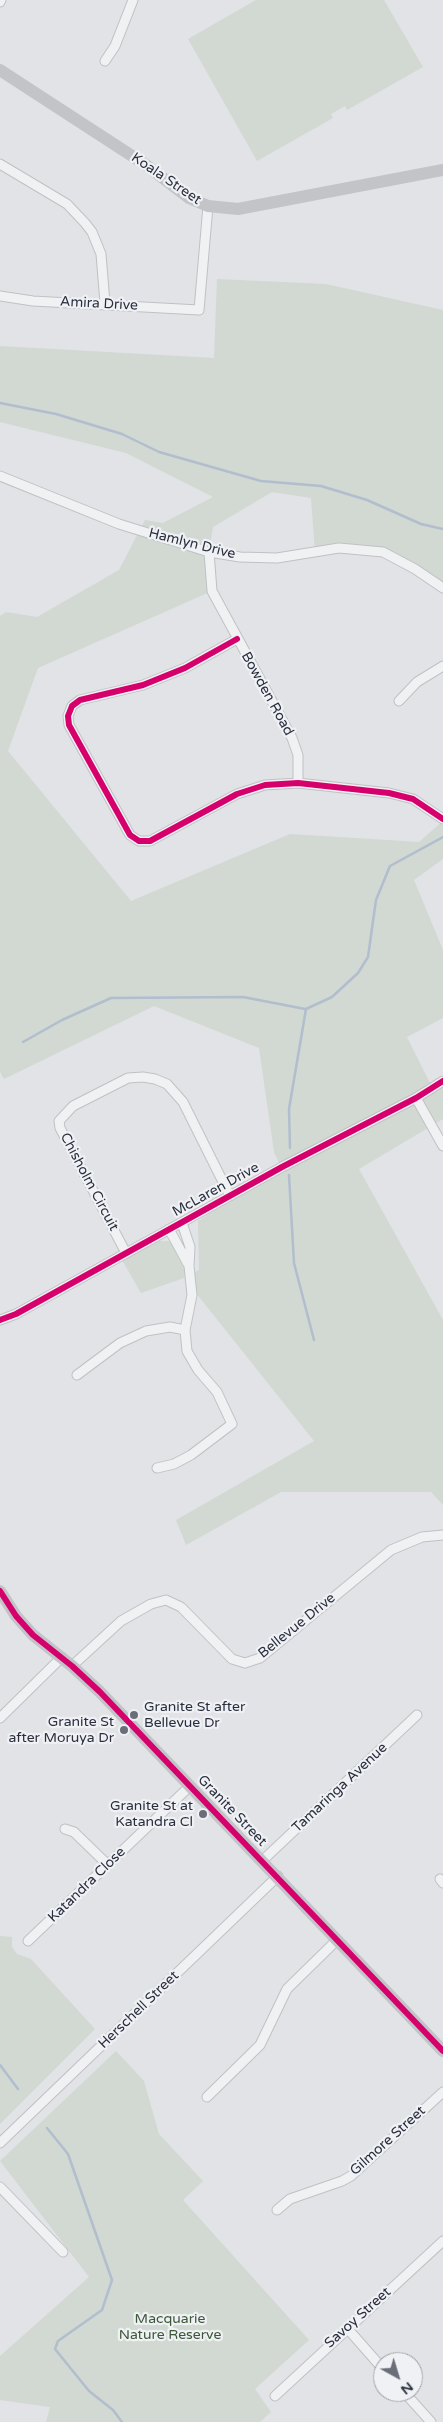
<!DOCTYPE html>
<style>
body{margin:0}
#map{position:relative;width:443px;height:2422px;overflow:hidden;background:#e1e3e6;font-family:"Varela Round",sans-serif}
canvas{display:block}
.north{position:absolute;left:373px;top:2352px;width:50px;height:50px;box-sizing:border-box;background:#eff1f5;border:1px solid #a0a3ab;border-radius:50%;rotate:141deg;font-size:14px;font-weight:700;line-height:20px;text-align:center;color:#2a2f3d}
.north::after{content:'';display:block;margin:auto;width:18px;height:22px;background:#6a6e78;clip-path:polygon(50% 0,100% 100%,50% 72%,0 100%)}
</style>
<div id="map">
<canvas width="443" height="2422"></canvas>
<div class="north">N</div>
</div>
<script>
const g = document.querySelector('canvas').getContext('2d');
g.lineJoin = 'round';
function fillPath(path, color) { g.fillStyle = color; g.fill(path, 'evenodd'); }
const poly = rows => new Path2D(rows.map(r => 'M' + r).join(''));
function stroke(path, color, width, dash) { g.strokeStyle = color; g.lineWidth = width; g.lineCap = dash ? 'butt' : 'round'; g.setLineDash(dash || []); g.stroke(path); }
function write(font, color, halo, rows, align = 'center') {
  g.font = font + ' "Varela Round",sans-serif'; g.lineWidth = 4.5; g.setLineDash([]); g.textBaseline = 'middle'; g.strokeStyle = halo; g.fillStyle = color; for (const [text, x, y, turn = 0] of rows) {
    g.save(); g.translate(x, y); g.rotate((+turn || 0) * Math.PI / 180); g.textAlign = isNaN(turn) ? turn : align; if (halo) g.strokeText(text, 0, 0); g.fillText(text, 0, 0); g.restore();
  }
}
fillPath(poly([
 [256,0,384,0,423,67,347,110,345,106,331,114,333,118,257,161,188,39],
 [217,279,326,284,443,310,443,588,383,552,315,552,311,498,272,492,213,527,209,552,212,591,38,668,8,751,131,901,290,834,419,842,443,821,443,859,414,880,443,950,443,1018,407,1037,432,1087,443,1081,443,1119,359,1169,443,1320,443,1505,431,1492,281,1492,186,1545,176,1520,314,1441,184,1278,141,1293,122,1260,159,1241,171,1241,185,1271,184,1278,199,1270,198,1221,281,1167,274,1152,259,1048,154,1006,4,1079,0,1072,0,616,6,612,37,617,119,570,145,520,163,523,213,497,126,453,0,422,0,346,214,358],
 [0,1936,12,1937,12,1947,17,1954,31,1959,95,2029,0,2124],
 [116,2051,144,2081,159,2134,203,2181,183,2200,309,2340,255,2389,271,2412,260,2422,46,2422,50,2407,0,2400,0,2356,89,2277,0,2161]
]), '#d1d9d2');
stroke(poly([
 [0,403,56,414,122,434,159,452,261,481,321,486,367,500,421,524,443,529],
 [23,1042,62,1020,111,998,243,997,305,1009],
 [290,1148,289,1109,306,1009,332,997,358,973,368,957,376,900,390,866,443,837],
 [289,1175,294,1263,314,1340],
 [0,2065,18,2089],
 [47,2128,68,2154,112,2280,102,2310,58,2341,55,2349,89,2391,113,2410,122,2422]
]), '#b2bdce', 2.5);
const street = poly([
 [0,2,1,0],
 [105,61,115,46,133,0],
 [0,164,67,204,85,223,92,232,101,254,105,303],
 [0,296,33,301,199,310,208,206],
 [0,476,119,524,209,552,240,557,277,558,339,548,383,552,415,569,443,588],
 [209,552,212,591,292,738,298,755,298,783],
 [237,639,185,668,143,685,80,700,72,706,68,716,69,725,130,835,139,841,150,841,237,794,265,785,298,783,389,793,413,799,443,819],
 [399,701,417,682,443,666],
 [416,1098,443,1146],
 [169,1229,188,1264],
 [126,1253,60,1128,59,1121,73,1106,128,1078,143,1077,155,1079,167,1084,183,1102,230,1196],
 [0,1320,16,1314,282,1167,416,1098,443,1081],
 [77,1375,120,1343,146,1331,170,1327,185,1330],
 [157,1468,174,1464,191,1455,232,1424,217,1392,198,1370,187,1351,185,1330,192,1295,189,1266,190,1247,182,1223],
 [72,1666,121,1621,151,1604,166,1600,181,1607,232,1659,245,1663,260,1658,391,1550,422,1537,443,1535],
 [0,1718,62,1657],
 [65,1829,74,1832,108,1865],
 [263,1860,417,1715],
 [440,1879,443,1883],
 [28,1941,190,1786],
 [207,2097,260,2045,287,1989,337,1940],
 [0,2143,278,1876],
 [0,2187,63,2252],
 [277,2210,290,2199,342,2181,351,2176,443,2092],
 [347,2328,383,2369],
 [404,2392,431,2422],
 [275,2396,443,2241]
]);
stroke(street, '#c0c1c4', 11);
stroke(street, '#f0f1f3', 9);
stroke(poly([
 [0,70,146,165,189,198,208,206,238,209,443,170],
 [0,1591,16,1616,33,1635,72,1666,100,1692,443,2051]
]), '#c2c4c8', 12);
stroke(poly([
 [237,639,185,668,143,685,80,700,72,706,68,716,69,725,130,835,139,841,150,841,237,794,265,785,298,783,389,793,413,799,443,819],
 [0,1320,16,1314,282,1167,416,1098,443,1081],
 [0,1591,16,1616,33,1635,72,1666,100,1692,443,2051]
]), '#d6006c', 6);
for (const [x, y, r, color] of [
 [134,1715,5,"#6a6e78"],
 [124,1730,5,"#6a6e78"],
 [203,1814,5,"#6a6e78"]
]) { const dot = new Path2D(); dot.arc(x, y, r, 0, 2 * Math.PI); g.fillStyle = color; g.fill(dot); stroke(dot, '#eff1f5', 2); }
write('14px', '#2a2f3d', '#eff1f5', [
 ["Koala Street",166,179,34],
 ["Amira Drive",99,304,3],
 ["Hamlyn Drive",192,544,14],
 ["Bowden Road",267,694,61],
 ["Chisholm Circuit",89,1182,62],
 ["McLaren Drive",216,1190,-29],
 ["Bellevue Drive",297,1626,-39],
 ["Tamaringa Avenue",340,1788,-43],
 ["Granite Street",232,1811,46],
 ["Katandra Close",87,1885,-44],
 ["Herschell Street",139,2010,-44],
 ["Gilmore Street",388,2141,-42],
 ["Savoy Street",358,2318,-42]
]);
write('14px', '#2a2f3d', '#eff1f5', [
 ["Granite St after",144,1707,"left"],
 ["Bellevue Dr",144,1723,"left"],
 ["Granite St",114,1722],
 ["after Moruya Dr",114,1738],
 ["Granite St at",193,1806],
 ["Katandra Cl",193,1822]
], 'right');
write('14px', '#3c5838', '#eff1f5', [
 ["Macquarie",170,2319],
 ["Nature Reserve",170,2335]
]);
</script>
